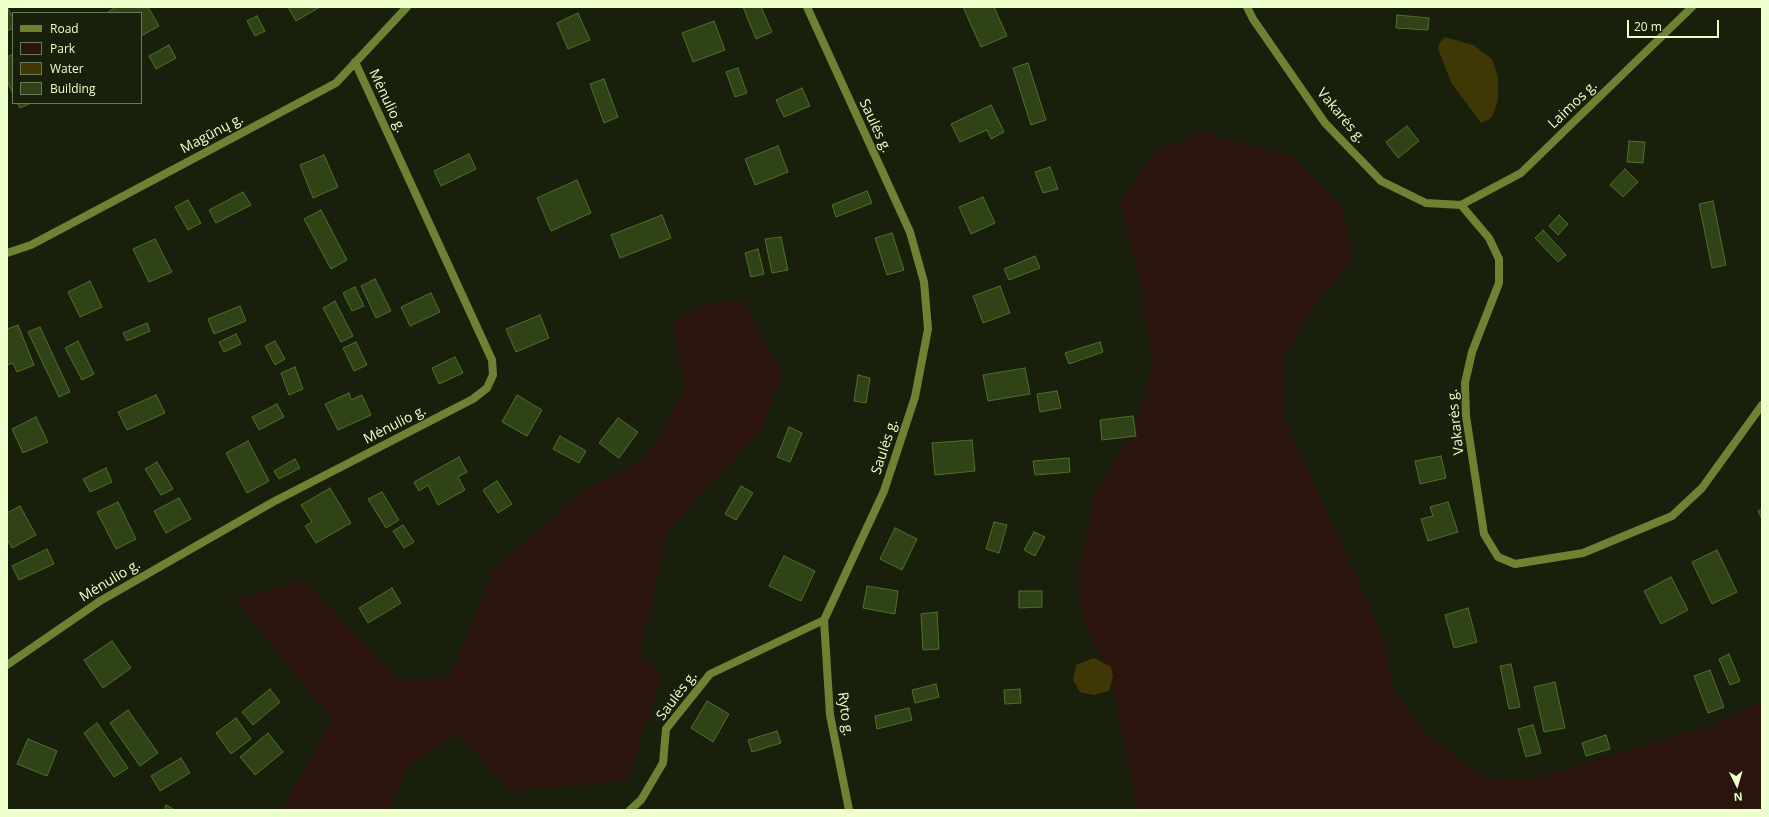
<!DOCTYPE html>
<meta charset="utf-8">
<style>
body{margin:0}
#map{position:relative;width:1769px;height:817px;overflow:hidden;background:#18200b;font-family:"Open Sans",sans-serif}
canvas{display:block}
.frame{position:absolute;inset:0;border:8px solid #edffca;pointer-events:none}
.legend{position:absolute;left:12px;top:12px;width:130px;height:92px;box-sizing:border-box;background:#18200b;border:1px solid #6d7957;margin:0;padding:5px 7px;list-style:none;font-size:12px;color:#edffca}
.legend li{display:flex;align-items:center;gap:8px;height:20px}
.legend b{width:20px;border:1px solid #6d7957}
.north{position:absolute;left:1717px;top:765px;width:40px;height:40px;-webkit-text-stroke:3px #18200b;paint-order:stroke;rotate:175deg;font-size:11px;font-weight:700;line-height:16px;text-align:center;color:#edffca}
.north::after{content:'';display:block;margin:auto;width:14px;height:18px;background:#edffca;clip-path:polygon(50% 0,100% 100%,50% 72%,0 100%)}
.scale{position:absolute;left:1627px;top:20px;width:92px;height:18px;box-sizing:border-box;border:2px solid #edffca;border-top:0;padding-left:5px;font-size:12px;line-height:14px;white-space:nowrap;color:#edffca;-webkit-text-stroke:3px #18200b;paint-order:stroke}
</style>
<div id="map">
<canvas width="1769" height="817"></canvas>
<div class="frame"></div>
<ul class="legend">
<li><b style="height:5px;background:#6d8333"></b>Road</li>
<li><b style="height:11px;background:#2b130e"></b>Park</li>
<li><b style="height:11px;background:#3f3706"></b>Water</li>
<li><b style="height:11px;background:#2f4316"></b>Building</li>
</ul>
<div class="north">N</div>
<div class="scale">20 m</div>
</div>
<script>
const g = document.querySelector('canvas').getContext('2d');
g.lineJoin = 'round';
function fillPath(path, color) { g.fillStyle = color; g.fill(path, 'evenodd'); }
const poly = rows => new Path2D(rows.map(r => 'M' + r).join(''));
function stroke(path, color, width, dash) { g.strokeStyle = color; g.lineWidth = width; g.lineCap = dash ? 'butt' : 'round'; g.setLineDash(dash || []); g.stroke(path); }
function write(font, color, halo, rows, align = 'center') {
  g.font = font + ' "Open Sans",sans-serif'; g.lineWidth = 3; g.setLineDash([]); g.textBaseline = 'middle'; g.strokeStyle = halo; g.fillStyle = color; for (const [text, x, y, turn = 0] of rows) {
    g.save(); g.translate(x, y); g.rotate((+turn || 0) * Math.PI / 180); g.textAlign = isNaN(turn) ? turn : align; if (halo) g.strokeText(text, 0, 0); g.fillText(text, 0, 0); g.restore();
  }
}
fillPath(poly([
 [1203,132,1293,157,1341,205,1354,259,1315,305,1286,353,1286,421,1382,634,1393,689,1426,735,1484,777,1530,780,1711,725,1762,701,1762,810,1137,810,1113,688,1081,614,1078,575,1095,494,1136,424,1152,367,1142,290,1120,203,1152,153],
 [744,301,782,375,760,432,667,532,640,656,662,673,628,781,511,791,457,733,409,766,390,810,281,810,333,720,235,601,303,580,400,680,449,678,493,570,586,489,647,457,685,387,673,322,707,303]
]), '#2b130e');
fillPath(poly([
 [1445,37,1473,45,1492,59,1498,77,1498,100,1493,115,1488,120,1481,123,1452,84,1438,49,1439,44],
 [1094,658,1111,667,1113,677,1109,691,1094,695,1080,692,1073,680,1076,665]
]), '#3f3706');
const building = poly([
 [7,7,13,17,13,28,7,31,7,7],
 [116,7,148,7,159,26,141,36,141,13,108,13,108,12,116,7],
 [288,7,320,7,296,21,288,7],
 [743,7,761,7,772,32,756,39,743,7],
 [963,7,994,7,1007,36,981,47,963,7],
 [578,13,590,40,568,49,557,23,578,13],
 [1397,15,1429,18,1428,30,1396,28,1397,15],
 [257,16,265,31,255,36,247,21,257,16],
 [714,21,725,50,693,62,682,33,714,21],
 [169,45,176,58,156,69,149,56,169,45],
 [13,54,13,94,7,81,7,57,13,54],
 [1028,63,1046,120,1031,125,1013,68,1028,63],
 [738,68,747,93,735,97,726,72,738,68],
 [604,79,618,117,604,123,590,84,604,79],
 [802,88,810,106,784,117,776,100,802,88],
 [17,103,31,103,20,108,17,103],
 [991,105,1004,132,991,139,987,130,960,142,951,124,991,105],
 [1407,126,1419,141,1398,158,1386,142,1407,126],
 [1629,141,1645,142,1643,163,1627,162,1629,141],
 [778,146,788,172,755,185,745,159,778,146],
 [469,154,476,169,441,186,434,171,469,154],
 [324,155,338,187,313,198,300,165,324,155],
 [1050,167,1058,189,1043,193,1035,172,1050,167],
 [1625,169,1638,182,1623,197,1610,185,1625,169],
 [577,180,591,213,551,231,537,198,577,180],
 [867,191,872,203,836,217,832,205,867,191],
 [243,192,251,205,216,223,209,210,243,192],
 [983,197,995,223,971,234,959,207,983,197],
 [188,200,201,223,188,230,175,207,188,200],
 [1713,201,1726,265,1712,268,1699,204,1713,201],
 [321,210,347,260,331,269,304,219,321,210],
 [662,215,671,238,620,258,611,235,662,215],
 [1559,215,1568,224,1558,235,1549,226,1559,215],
 [1543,230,1566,255,1558,262,1535,238,1543,230],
 [892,233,904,270,887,275,875,238,892,233],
 [781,237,788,270,772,273,765,239,781,237],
 [155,239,172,272,149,282,133,249,155,239],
 [758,249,764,274,751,277,745,253,758,249],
 [1035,256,1040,268,1009,280,1004,269,1035,256],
 [375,279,391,311,376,318,361,286,375,279],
 [90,281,102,307,80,317,68,292,90,281],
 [1000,286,1010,313,983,323,973,296,1000,286],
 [355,287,364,306,352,311,343,293,355,287],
 [431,293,440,312,410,326,401,307,431,293],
 [335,301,353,336,341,342,323,308,335,301],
 [240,306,246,321,214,334,208,319,240,306],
 [540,315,549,338,516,352,506,329,540,315],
 [147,323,150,331,127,341,123,333,147,323],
 [18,325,34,365,17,372,13,363,7,365,7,329,18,325],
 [40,327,70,392,59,397,28,332,40,327],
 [236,334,241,344,224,352,219,342,236,334],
 [78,341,94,374,82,380,65,348,78,341],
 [275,341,285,359,275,365,265,346,275,341],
 [356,342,367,365,354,371,343,348,356,342],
 [1100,342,1103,352,1069,364,1065,353,1100,342],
 [455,357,463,373,439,384,432,368,455,357],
 [295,367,303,389,289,395,281,373,295,367],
 [1025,368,1030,394,988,401,983,375,1025,368],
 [858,375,870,378,866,403,854,401,858,375],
 [1057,391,1061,408,1040,412,1037,394,1057,391],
 [349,393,351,400,362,395,371,415,338,430,325,404,349,393],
 [156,395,165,413,127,430,118,412,156,395],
 [517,395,542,410,527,436,502,422,517,395],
 [277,404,284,417,259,430,252,417,277,404],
 [1133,416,1136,436,1102,440,1100,420,1133,416],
 [36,417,48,442,23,453,12,429,36,417],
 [618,418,638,432,619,458,599,443,618,418],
 [789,427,802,433,790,462,777,457,789,427],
 [560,436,586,451,579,463,553,449,560,436],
 [972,440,975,471,935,475,932,443,972,440],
 [248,441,269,481,247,493,226,453,248,441],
 [1441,456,1446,478,1420,484,1415,461,1441,456],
 [459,457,467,472,458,477,465,490,438,505,428,485,419,491,414,482,459,457],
 [1069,458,1070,472,1035,475,1033,461,1069,458],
 [295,459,300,468,279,479,274,471,295,459],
 [157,462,173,489,161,495,145,469,157,462],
 [106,468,112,482,90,492,83,479,106,468],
 [497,481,512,504,498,513,483,490,497,481],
 [741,486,753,493,736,520,725,514,741,486],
 [330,488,351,523,316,543,305,526,312,522,301,505,330,488],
 [382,492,399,520,386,528,368,499,382,492],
 [179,498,191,519,166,533,154,511,179,498],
 [118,502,136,539,116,549,97,512,118,502],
 [1448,502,1458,532,1428,541,1421,519,1433,516,1430,507,1448,502],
 [20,506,36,535,12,548,7,539,7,513,20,506],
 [1762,509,1762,519,1758,511,1762,509],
 [994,522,1007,525,999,553,986,549,994,522],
 [403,525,414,542,404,548,393,531,403,525],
 [895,528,917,539,902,570,880,559,895,528],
 [1034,532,1045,537,1035,556,1024,550,1034,532],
 [47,549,54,564,19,580,12,566,47,549],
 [1717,550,1737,592,1712,604,1692,562,1717,550],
 [784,556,815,571,801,601,769,586,784,556],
 [1671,577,1688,610,1661,624,1644,591,1671,577],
 [867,586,898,591,895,614,863,608,867,586],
 [392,588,401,603,368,623,359,608,392,588],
 [1019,591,1042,591,1042,607,1019,608,1019,591],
 [1468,608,1477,642,1454,648,1445,615,1468,608],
 [937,612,939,649,923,650,921,614,937,612],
 [112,641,131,668,103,688,84,660,112,641],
 [1729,654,1740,681,1730,685,1719,659,1729,654],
 [1511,664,1520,707,1509,709,1500,666,1511,664],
 [1710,670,1724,707,1708,713,1694,676,1710,670],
 [1555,682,1565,728,1544,732,1534,687,1555,682],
 [936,684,939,697,915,703,912,690,936,684],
 [270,689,280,702,253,725,242,712,270,689],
 [1020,689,1021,703,1005,704,1004,690,1020,689],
 [707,701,729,714,713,742,691,728,707,701],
 [909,708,912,720,877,729,875,716,909,708],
 [128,710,158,753,140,766,110,723,128,710],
 [236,718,251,739,231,754,216,733,236,718],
 [97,723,128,768,114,777,84,733,97,723],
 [1533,725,1541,753,1526,757,1518,729,1533,725],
 [777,731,781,743,752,752,748,740,777,731],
 [268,733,283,752,255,775,240,757,268,733],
 [1606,735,1610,749,1586,756,1582,743,1606,735],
 [28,739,57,751,47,776,17,764,28,739],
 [181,758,190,773,160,791,151,776,181,758],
 [166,805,175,810,164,810,166,805]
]);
fillPath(building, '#2f4316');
stroke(building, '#507026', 1);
stroke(poly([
 [1247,7,1253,19,1325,123,1381,181,1426,203,1461,205,1489,238,1499,259,1499,283,1472,352,1465,383,1466,416,1484,534,1498,557,1515,564,1583,553,1672,516,1702,488,1762,405],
 [1461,205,1521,173,1692,7],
 [7,253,31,245,336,83,407,7],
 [824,620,830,715,849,810],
 [7,665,100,601,273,502,473,399,487,388,493,375,492,360,355,62],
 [630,810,641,800,663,763,666,729,710,674,824,620,884,491,915,397,928,329,924,282,910,232,807,7]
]), '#6d8333', 8);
write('14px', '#edffca', '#18200b', [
 ["Mėnulio g.",387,101,65],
 ["Laimos g.",1573,105,-44],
 ["Vakarės g.",1341,116,50],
 ["Saulės g.",875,126,65],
 ["Magūnų g.",212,134,-28],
 ["Vakarės g.",1456,422,-96],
 ["Mėnulio g.",395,425,-27],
 ["Saulės g.",885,447,-72],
 ["Mėnulio g.",110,581,-31],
 ["Saulės g.",677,696,-53],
 ["Ryto g.",845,714,82]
]);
</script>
